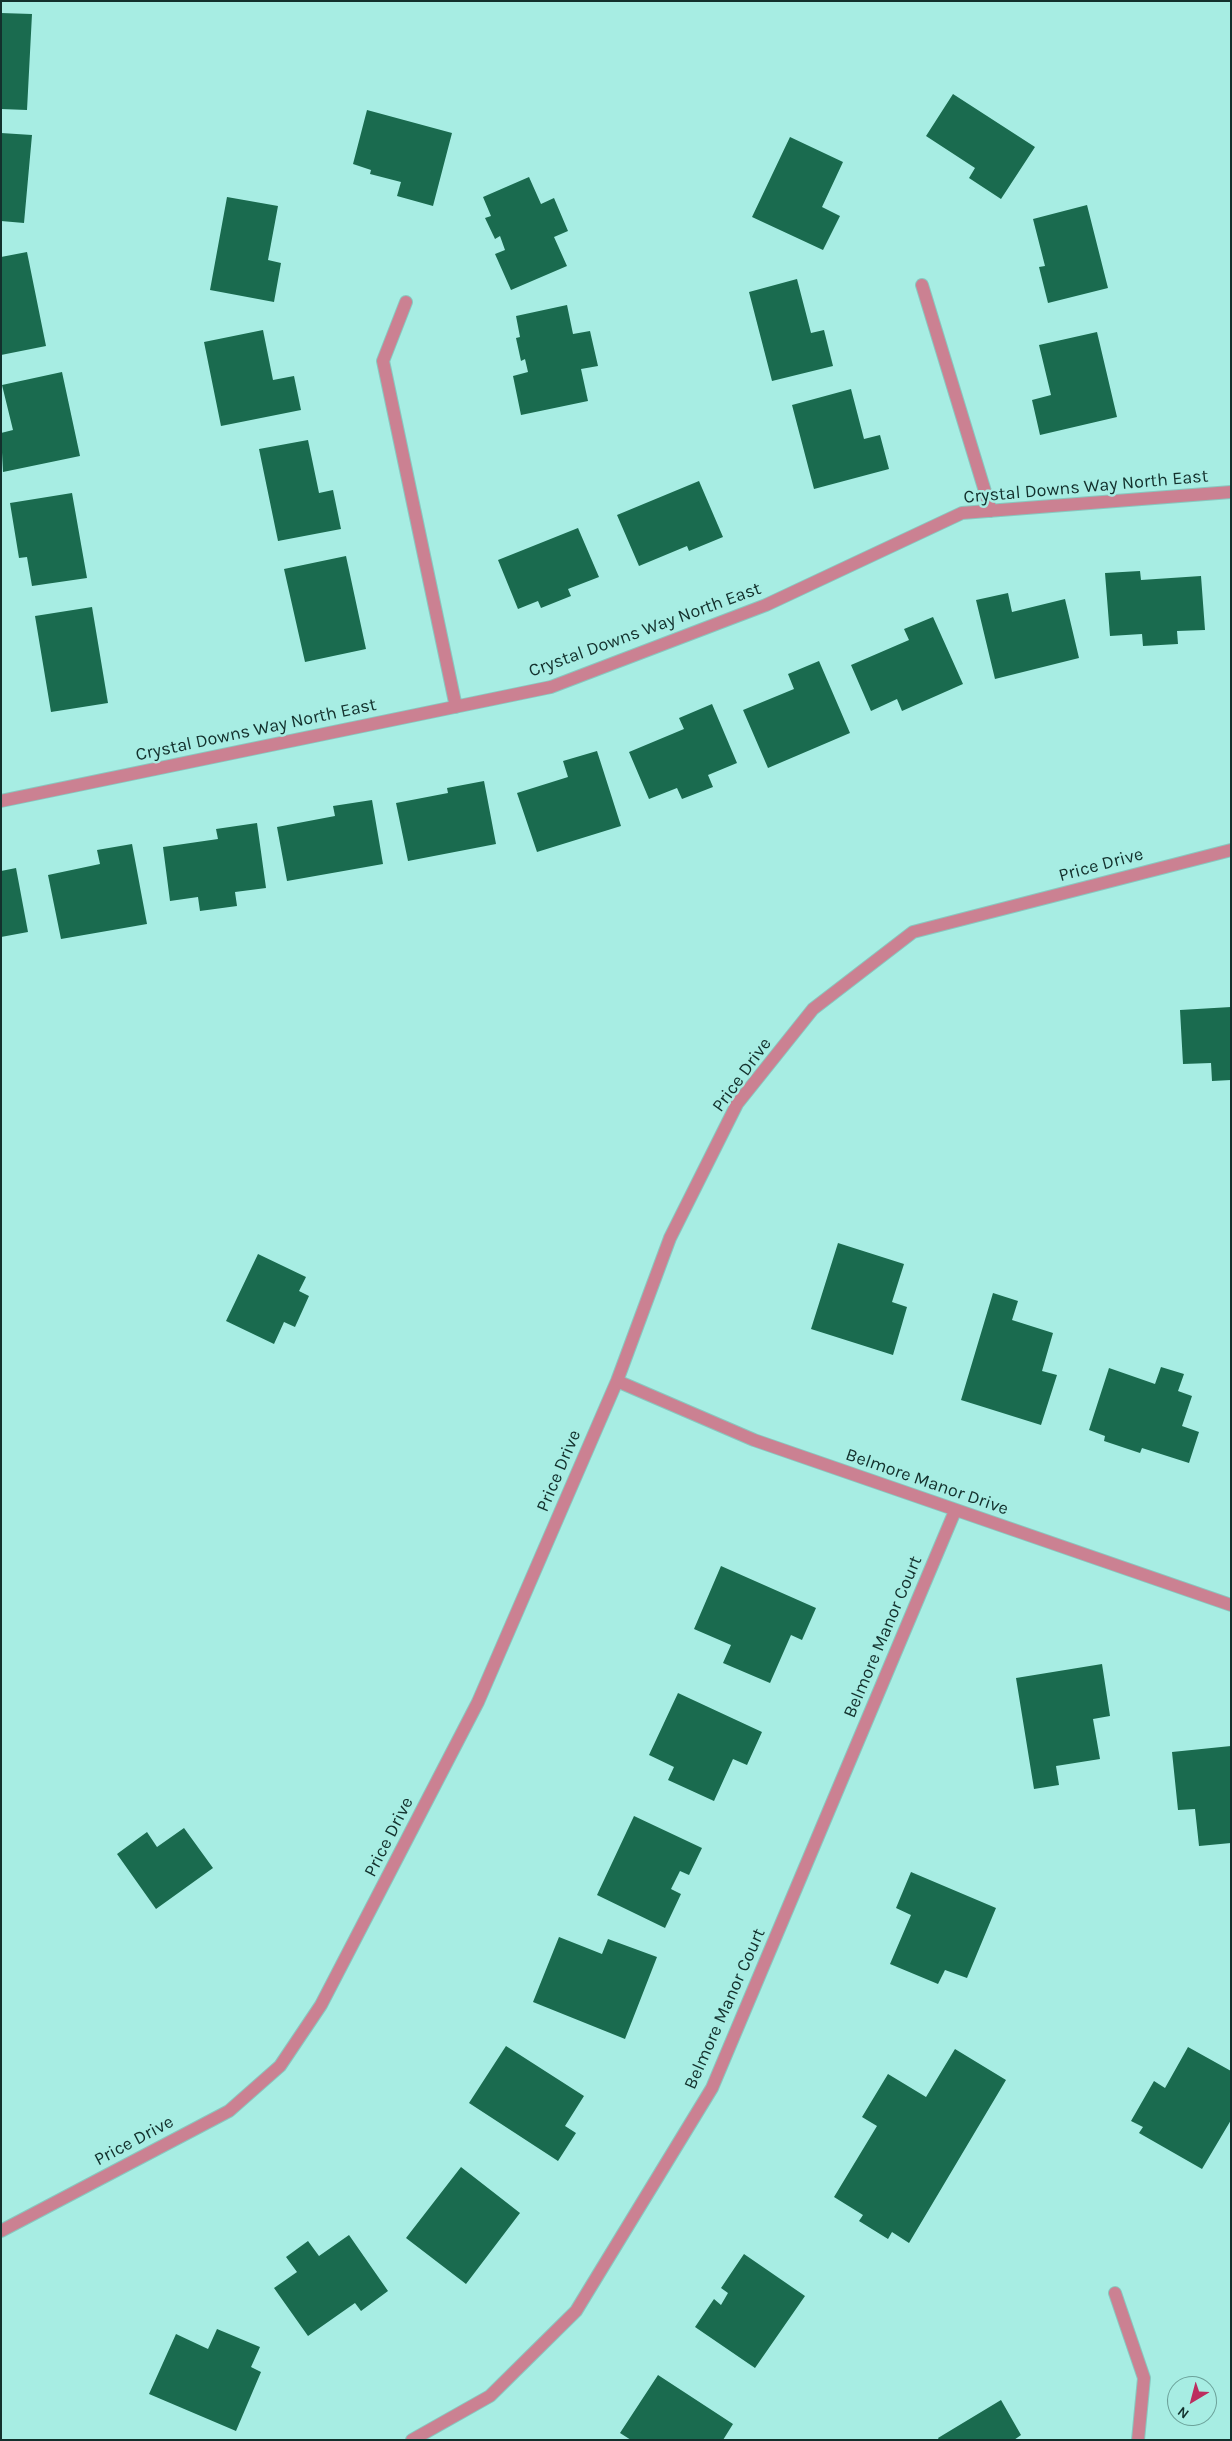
<!DOCTYPE html>
<style>
body{margin:0}
#map{position:relative;width:1232px;height:2441px;overflow:hidden;background:#a7ede3;font-family:Karla,sans-serif}
canvas{display:block}
.frame{position:absolute;inset:0;border:2px solid #13312d;pointer-events:none}
.north{position:absolute;left:1167px;top:2376px;width:50px;height:50px;box-sizing:border-box;background:#a7ede3;border:1px solid #6ca29a;border-radius:50%;rotate:217deg;font-size:14px;font-weight:700;line-height:20px;text-align:center;color:#13312d}
.north::after{content:'';display:block;margin:auto;width:18px;height:22px;background:#bc2e5f;clip-path:polygon(50% 0,100% 100%,50% 72%,0 100%)}
</style>
<div id="map">
<canvas width="1232" height="2441"></canvas>
<div class="frame"></div>
<div class="north">N</div>
</div>
<script>
const g = document.querySelector('canvas').getContext('2d');
g.lineJoin = 'round';
function fillPath(path, color) { g.fillStyle = color; g.fill(path, 'evenodd'); }
const poly = rows => new Path2D(rows.map(r => 'M' + r).join(''));
function stroke(path, color, width, dash) { g.strokeStyle = color; g.lineWidth = width; g.lineCap = dash ? 'butt' : 'round'; g.setLineDash(dash || []); g.stroke(path); }
function write(font, color, halo, rows, align = 'center') {
  g.font = font + ' Karla,sans-serif'; g.lineWidth = 5; g.setLineDash([]); g.textBaseline = 'middle'; g.strokeStyle = halo; g.fillStyle = color; for (const [text, x, y, turn = 0] of rows) {
    g.save(); g.translate(x, y); g.rotate((+turn || 0) * Math.PI / 180); g.textAlign = isNaN(turn) ? turn : align; if (halo) g.strokeText(text, 0, 0); g.fillText(text, 0, 0); g.restore();
  }
}
fillPath(poly([
 [1,13,32,14,27,110,1,109],
 [953,94,1035,147,1001,199,969,178,975,168,926,136],
 [367,110,452,133,433,206,397,196,401,182,370,174,371,170,353,164],
 [1,133,32,135,24,223,1,221],
 [790,137,843,162,822,207,840,216,823,250,752,217],
 [529,177,541,204,554,198,568,231,554,237,567,266,511,290,495,254,505,250,500,236,495,239,485,218,491,216,483,197],
 [227,197,278,206,268,260,281,263,274,302,210,290],
 [1087,205,1108,288,1048,303,1039,267,1045,266,1033,219],
 [27,252,46,346,1,355,1,257],
 [797,279,811,333,824,330,833,366,772,381,749,292],
 [567,305,573,334,590,331,598,366,581,369,588,401,521,415,513,376,528,372,525,359,521,361,516,338,520,337,516,316],
 [263,330,273,380,294,376,301,410,221,426,204,342],
 [1097,332,1117,417,1040,435,1032,400,1051,395,1039,345],
 [62,372,80,456,3,472,1,433,13,430,2,385],
 [851,389,864,439,880,435,889,469,814,489,792,405],
 [308,440,319,493,333,490,341,529,278,541,259,449],
 [699,481,723,537,689,551,687,546,639,566,617,515],
 [72,493,87,578,32,586,27,557,19,558,10,503],
 [578,528,599,577,568,589,571,596,541,608,538,601,518,609,498,560],
 [346,556,366,649,305,662,284,569],
 [1140,571,1141,580,1201,576,1205,630,1177,631,1178,644,1143,646,1142,634,1110,636,1105,573],
 [1008,593,1012,612,1065,599,1079,658,995,679,976,600],
 [92,607,108,703,51,712,35,616],
 [933,617,963,684,902,711,897,699,871,711,851,665,909,640,904,629],
 [819,661,850,733,768,768,743,710,794,689,788,674],
 [712,704,737,763,708,775,713,787,682,799,677,788,649,799,629,752,684,729,679,718],
 [597,751,621,826,537,852,517,793,568,777,563,761],
 [484,781,496,844,408,861,396,803,448,793,447,788],
 [372,800,383,864,287,881,277,827,335,816,333,806],
 [257,823,266,888,235,892,237,906,200,911,198,897,170,901,163,847,218,839,216,829],
 [132,844,147,924,61,939,48,875,100,864,97,850],
 [16,868,28,932,1,937,1,871],
 [1231,1007,1231,1080,1212,1081,1211,1063,1183,1064,1180,1010],
 [838,1243,904,1264,892,1302,907,1307,893,1355,811,1329],
 [258,1254,306,1277,299,1291,309,1296,295,1327,284,1322,274,1344,226,1321],
 [993,1293,1018,1301,1012,1320,1053,1333,1042,1371,1057,1375,1041,1425,961,1400],
 [1161,1367,1184,1374,1178,1391,1192,1396,1182,1426,1199,1432,1189,1463,1142,1448,1140,1453,1104,1441,1105,1436,1089,1430,1109,1368,1155,1384],
 [721,1566,816,1608,802,1640,791,1635,770,1683,723,1663,731,1645,694,1629],
 [1102,1664,1110,1716,1093,1719,1100,1759,1056,1766,1059,1785,1034,1789,1016,1678],
 [678,1693,762,1732,747,1765,733,1759,714,1801,668,1780,674,1767,649,1755],
 [1231,1746,1231,1843,1199,1846,1195,1809,1178,1810,1172,1752],
 [634,1816,702,1848,689,1875,680,1871,671,1889,681,1894,665,1928,597,1895],
 [184,1828,213,1868,156,1909,117,1854,147,1832,157,1847],
 [911,1872,996,1908,967,1978,945,1970,938,1984,890,1964,911,1915,896,1908],
 [559,1937,602,1954,608,1939,657,1957,625,2039,533,2002],
 [506,2046,584,2096,565,2126,576,2133,558,2161,469,2103],
 [1188,2047,1231,2071,1231,2120,1202,2169,1139,2133,1143,2127,1131,2121,1154,2081,1165,2088],
 [955,2049,1006,2080,909,2243,892,2232,888,2239,859,2221,863,2215,834,2197,877,2126,862,2117,888,2074,926,2097],
 [461,2167,520,2213,466,2284,406,2238],
 [349,2235,388,2291,361,2311,355,2303,308,2336,274,2288,297,2272,286,2257,308,2241,319,2256],
 [744,2254,805,2296,755,2368,695,2327,714,2299,721,2305,728,2293,721,2288],
 [217,2329,260,2347,251,2367,261,2372,236,2431,149,2394,176,2334,208,2349],
 [658,2375,733,2424,723,2440,631,2440,620,2433],
 [1001,2400,1021,2435,1014,2440,939,2440,938,2438]
]), '#1a6b4f');
const street = poly([
 [922,285,991,511],
 [406,302,383,361,456,707],
 [1,801,551,687,766,605,962,513,1231,492],
 [617,1381,754,1440,1231,1605],
 [1,2231,229,2111,280,2066,321,2005,478,1702,617,1381,670,1238,737,1104,813,1009,913,932,1231,850],
 [1115,2293,1144,2378,1138,2440],
 [412,2440,490,2396,576,2311,712,2088,955,1511]
]);
stroke(street, '#89c7bf', 14);
stroke(street, '#cb8192', 12);
write('18px', '#13312d', '#a7ede3', [
 ["Crystal Downs Way North East",1086,487,-5],
 ["Crystal Downs Way North East",645,630,-20],
 ["Crystal Downs Way North East",256,730,-12],
 ["Price Drive",1101,865,-15],
 ["Price Drive",742,1075,-54],
 ["Price Drive",559,1471,-67],
 ["Belmore Manor Drive",927,1482,19],
 ["Belmore Manor Court",883,1637,-67],
 ["Price Drive",389,1837,-63],
 ["Belmore Manor Court",725,2009,-66],
 ["Price Drive",134,2141,-28]
]);
</script>
